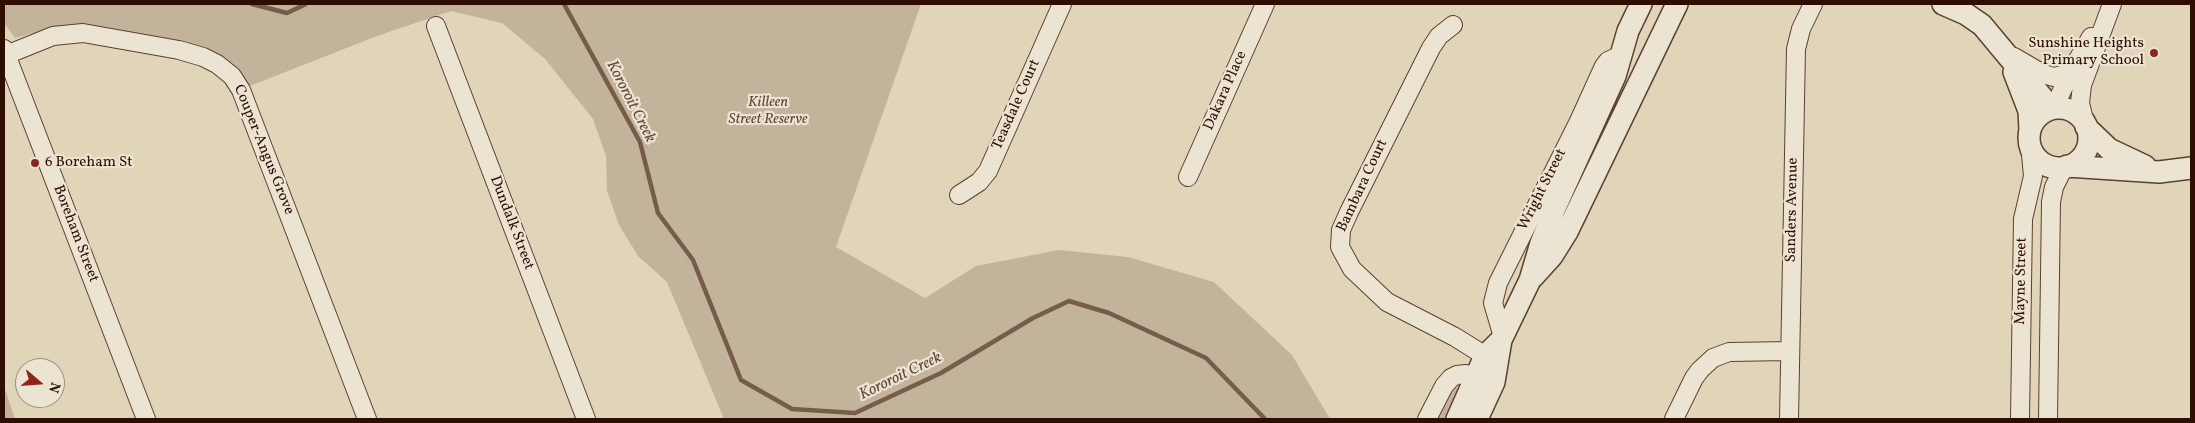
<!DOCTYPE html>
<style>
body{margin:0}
#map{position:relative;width:2195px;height:423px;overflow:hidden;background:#e1d5b9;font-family:Vollkorn,serif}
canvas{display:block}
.frame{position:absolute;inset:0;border:5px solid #2e0e01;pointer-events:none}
.north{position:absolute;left:15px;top:358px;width:50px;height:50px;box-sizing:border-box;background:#ece4d2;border:1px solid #a08e7e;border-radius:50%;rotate:108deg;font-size:14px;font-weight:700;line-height:20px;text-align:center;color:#2e0e01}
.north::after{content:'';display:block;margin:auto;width:18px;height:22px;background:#8f2418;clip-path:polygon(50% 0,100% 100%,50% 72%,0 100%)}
</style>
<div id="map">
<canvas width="2195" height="423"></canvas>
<div class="frame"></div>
<div class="north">N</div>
</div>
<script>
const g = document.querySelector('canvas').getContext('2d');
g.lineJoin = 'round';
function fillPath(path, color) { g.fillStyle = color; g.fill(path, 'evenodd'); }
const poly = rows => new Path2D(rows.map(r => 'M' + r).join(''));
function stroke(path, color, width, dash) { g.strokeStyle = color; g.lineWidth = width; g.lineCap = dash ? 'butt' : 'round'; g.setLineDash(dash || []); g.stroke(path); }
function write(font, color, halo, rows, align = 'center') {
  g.font = font + ' Vollkorn,serif'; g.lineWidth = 4.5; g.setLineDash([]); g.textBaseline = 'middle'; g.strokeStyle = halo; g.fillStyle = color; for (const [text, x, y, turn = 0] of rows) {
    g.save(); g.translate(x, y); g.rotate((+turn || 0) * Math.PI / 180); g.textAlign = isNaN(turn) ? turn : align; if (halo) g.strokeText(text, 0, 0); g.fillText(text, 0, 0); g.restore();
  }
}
fillPath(poly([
 [4,4,921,4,836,247,925,298,976,266,1059,250,1128,257,1214,282,1292,355,1330,419,724,419,667,282,638,256,619,225,607,191,606,156,593,119,545,59,502,23,451,11,377,36,250,86,235,66,213,52,52,28,15,38,4,23],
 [1456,385,1458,392,1444,419,1434,419,1445,397],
 [4,386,15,419,4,419]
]), '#c3b39a');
stroke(poly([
 [252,4,287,13,306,4],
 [564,4,640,142,658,213,693,260,741,380,792,409,855,413,941,373,1033,318,1069,301,1109,313,1206,358,1265,419]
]), '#755d4a', 4.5);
const minor = poly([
 [1453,25,1439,36,1431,48,1349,212,1341,230,1340,247,1352,269,1387,302,1455,337,1495,362],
 [436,26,586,419],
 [4,49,146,419],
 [6,55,53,36,83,33,179,50,203,57,217,64,232,76,241,90,367,419],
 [2014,57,2043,74,2054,77,2070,73],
 [2054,108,2070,73,2091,37],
 [2085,124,2080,103,2082,85,2112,4],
 [1188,177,1265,4],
 [959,195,979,182,988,171,1062,4],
 [1503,337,1493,303,1498,283,1579,121,1604,66,1608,61,1621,55],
 [1427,419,1444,386,1451,378,1457,375,1466,374,1475,379],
 [1674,419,1694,378,1700,370,1713,358,1729,352,1790,351],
 [1789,419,1796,49,1801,29,1813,4],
 [2020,419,2023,219,2033,176,2030,144],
 [2048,419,2051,202,2054,187,2064,167]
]);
const tertiary = poly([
 [1943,4,1966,14,1982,25,2052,109],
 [2014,72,2029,111,2030,130],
 '2029 138a30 30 0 1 1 60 0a30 30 0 1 1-60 0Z',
 [2086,127,2109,149,2145,166],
 [2067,166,2159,172,2191,168],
 [1533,277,1552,256,1567,232,1677,4],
 [1457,419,1485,356,1498,343],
 [1477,419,1494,382,1501,340,1530,280,1541,243,1554,210,1615,76,1628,31,1641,4]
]);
stroke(minor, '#5b402f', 20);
stroke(tertiary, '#5b402f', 24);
stroke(minor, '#ece4d2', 18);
stroke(tertiary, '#ece4d2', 21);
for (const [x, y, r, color] of [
 [2154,53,5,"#8f2418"],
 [35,163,5,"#8f2418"]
]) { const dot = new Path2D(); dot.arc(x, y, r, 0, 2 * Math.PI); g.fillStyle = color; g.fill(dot); stroke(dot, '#ece4d2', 2); }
write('15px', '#2e0e01', '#ece4d2', [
 ["Sunshine Heights",2144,44],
 ["Primary School",2144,61],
 ["6 Boreham St",45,163,"left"]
], 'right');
write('15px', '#2e0e01', '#ece4d2', [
 ["Dakara Place",1226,91,-66],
 ["Teasdale Court",1017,105,-66],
 ["Couper-Angus Grove",263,150,68],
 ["Bambara Court",1363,186,-65],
 ["Wright Street",1543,190,-63],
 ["Sanders Avenue",1793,210,-89],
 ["Dundalk Street",511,223,69],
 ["Boreham Street",75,234,69],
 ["Mayne Street",2022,281,-89]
]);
write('italic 15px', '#624837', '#ece4d2', [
 ["Killeen",768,103],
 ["Street Reserve",768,120]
]);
write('italic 16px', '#634937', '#ece4d2', [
 ["Kororoit Creek",630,102,63],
 ["Kororoit Creek",901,377,-26]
]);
</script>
